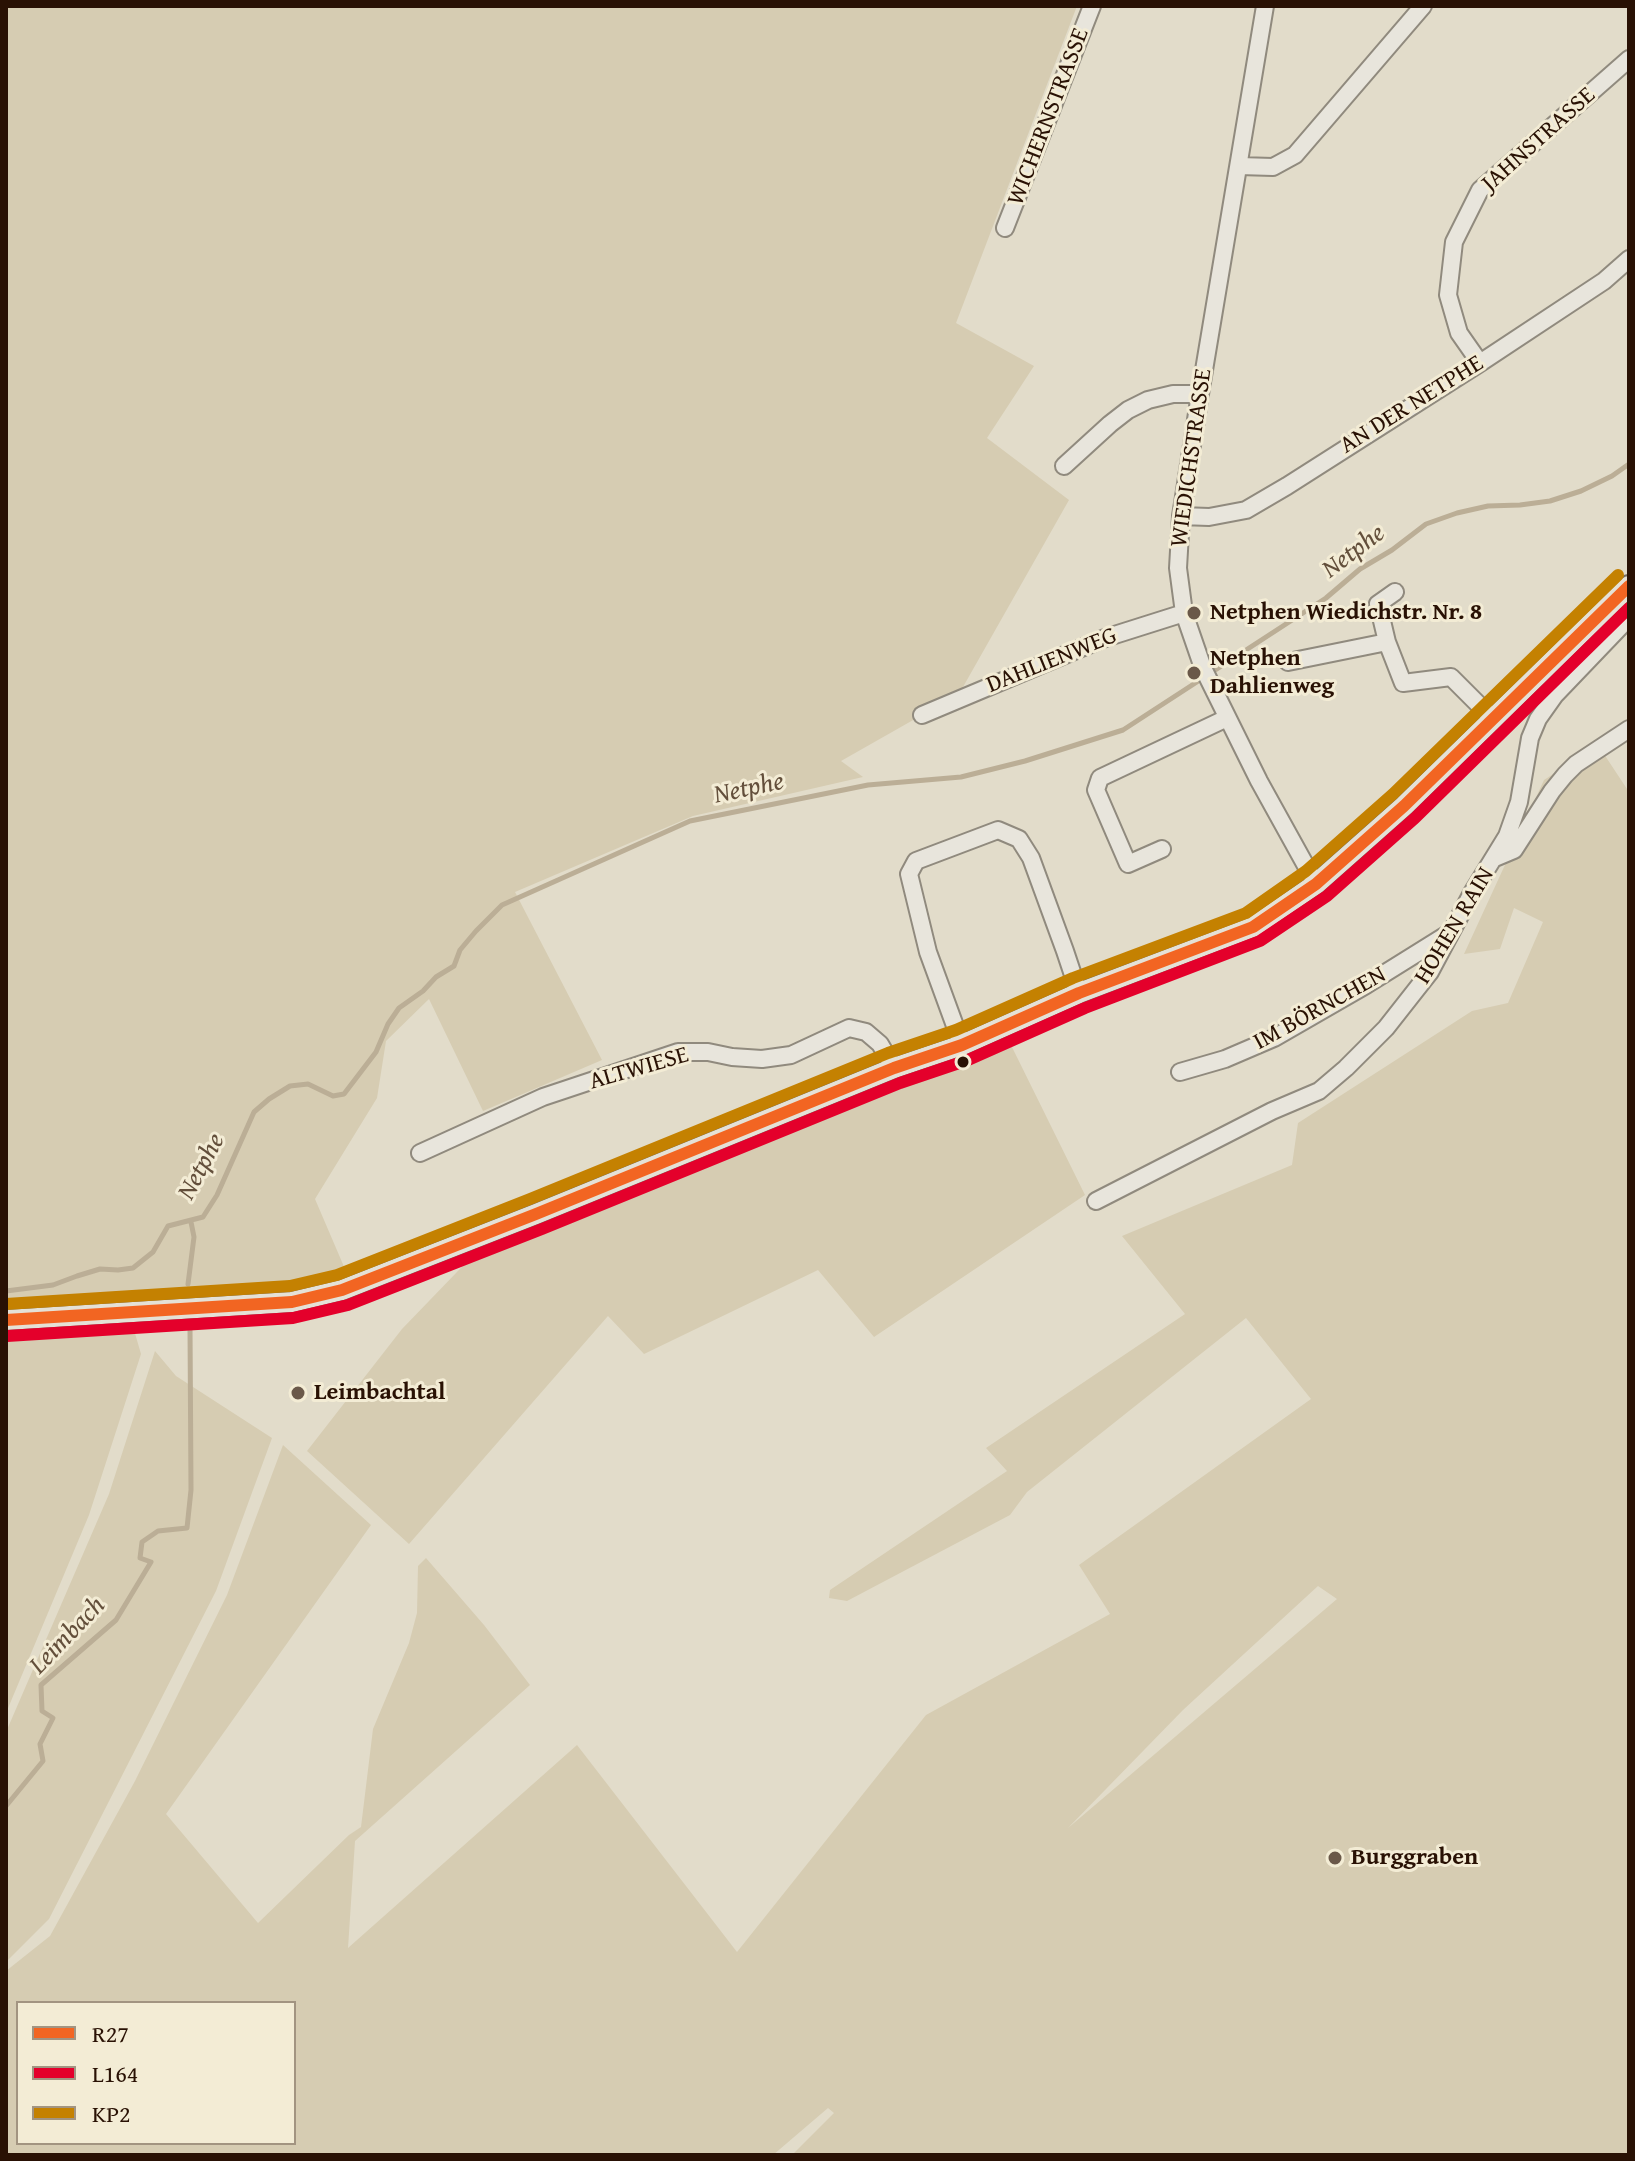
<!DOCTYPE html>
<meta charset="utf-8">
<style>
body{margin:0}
#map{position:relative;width:1635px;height:2161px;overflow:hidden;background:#e2dcca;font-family:"Gentium Book Plus",serif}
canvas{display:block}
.frame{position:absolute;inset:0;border:8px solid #291104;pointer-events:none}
.legend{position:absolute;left:16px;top:2001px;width:280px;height:144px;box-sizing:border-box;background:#f3ecd5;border:2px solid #a29481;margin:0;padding:10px 14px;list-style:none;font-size:24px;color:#291104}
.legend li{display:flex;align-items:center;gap:16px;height:40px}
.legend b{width:40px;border:2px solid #a29481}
</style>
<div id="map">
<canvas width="1635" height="2161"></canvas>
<div class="frame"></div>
<ul class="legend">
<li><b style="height:10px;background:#f26522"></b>R27</li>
<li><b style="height:10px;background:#e4002b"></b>L164</li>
<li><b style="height:10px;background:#c48101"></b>KP2</li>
</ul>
</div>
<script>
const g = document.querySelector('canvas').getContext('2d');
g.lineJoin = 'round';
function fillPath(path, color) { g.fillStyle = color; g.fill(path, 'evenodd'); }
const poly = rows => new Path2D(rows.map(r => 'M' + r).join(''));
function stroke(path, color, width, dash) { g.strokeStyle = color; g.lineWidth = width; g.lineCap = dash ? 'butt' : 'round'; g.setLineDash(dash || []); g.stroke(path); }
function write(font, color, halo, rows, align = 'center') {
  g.font = font + ' "Gentium Book Plus",serif'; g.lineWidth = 6; g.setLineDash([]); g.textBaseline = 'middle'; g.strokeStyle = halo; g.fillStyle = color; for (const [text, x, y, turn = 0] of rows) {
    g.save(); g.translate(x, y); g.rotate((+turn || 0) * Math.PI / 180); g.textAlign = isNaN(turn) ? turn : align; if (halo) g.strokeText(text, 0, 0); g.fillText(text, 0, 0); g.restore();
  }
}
fillPath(poly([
 [6,6,1077,6,956,323,1034,366,987,438,1069,500,959,694,841,761,863,777,693,816,515,892,602,1060,483,1111,429,999,386,1041,377,1098,315,1199,345,1269,299,1288,186,1300,6,1309],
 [1598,745,1629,792,1629,2155,792,2155,834,2113,828,2108,773,2155,6,2155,6,1971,50,1936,135,1781,227,1595,283,1445,371,1525,166,1814,258,1923,349,1835,361,1827,373,1729,409,1643,417,1613,418,1566,426,1558,484,1625,530,1685,355,1841,348,1948,577,1745,737,1952,926,1715,1110,1614,1079,1565,1311,1399,1246,1318,1027,1492,1010,1515,847,1601,829,1598,830,1590,1007,1471,986,1448,1185,1314,1122,1236,1292,1165,1298,1123,1472,1011,1508,1003,1543,922,1514,908,1500,949,1464,954,1544,780],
 [1318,1586,1337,1599,1068,1828,1183,1710],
 [18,2003,294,2003,294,2143,18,2143],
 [1009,1041,1085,1195,874,1337,818,1270,644,1354,608,1316,409,1544,307,1451,402,1329,483,1245],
 [132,1323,141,1354,89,1515,6,1713,6,1329],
 [155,1351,176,1376,272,1438,216,1591,49,1919,6,1962,6,1732,109,1494]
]), '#d6ccb2');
stroke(poly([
 [188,1284,194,1237,191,1222],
 [6,1291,53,1285,77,1276,100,1269,118,1270,133,1268,153,1252,168,1226,203,1217,217,1195,254,1112,269,1099,290,1086,308,1084,333,1096,344,1094,376,1052,388,1024,399,1008,423,991,436,977,454,966,460,950,476,931,502,905,690,821,868,785,961,777,1025,761,1123,730,1326,598,1360,569,1392,550,1426,524,1457,513,1488,506,1520,505,1550,501,1581,491,1612,476,1629,464],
 [6,1806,43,1761,40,1744,53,1718,42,1711,41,1685,116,1620,151,1562,140,1558,142,1542,158,1531,187,1528,191,1490,190,1327]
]), '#bbae96', 5);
const minor = poly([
 [1265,6,1200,394,1181,516,1178,568,1184,613,1203,668,1259,781,1316,884],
 [1239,166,1273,167,1295,155,1423,6],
 [1005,228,1092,6],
 [1480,363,1459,333,1448,295,1454,242,1480,190,1629,59],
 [1064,466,1110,424,1128,410,1148,400,1173,394,1200,394],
 [1181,516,1209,517,1246,510,1287,486,1480,363,1604,281,1629,259],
 [1395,592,1378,604,1387,642,1403,683,1451,677,1493,719],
 [1288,662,1387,642],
 [922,715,1105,638,1184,613],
 [1162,849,1128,864,1096,790,1100,778,1227,718],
 [1495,858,1514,850,1552,791,1565,775,1576,764,1629,729],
 [962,1045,928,952,909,874,916,861,998,830,1019,839,1031,858,1065,951,1079,993],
 [1180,1072,1225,1059,1274,1038,1366,985,1451,932],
 [420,1153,543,1097,678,1052,708,1052,732,1057,762,1059,791,1055,849,1028,866,1032,880,1044,894,1068],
 [1096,1201,1272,1111,1319,1091,1346,1068,1386,1028,1430,972,1472,893,1507,836,1519,802,1530,738,1538,719,1555,695,1621,626,1629,611]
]);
const major = poly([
 [6,1320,292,1302,342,1290,536,1214,894,1068,962,1045,1079,993,1253,927,1316,884,1404,806,1629,586]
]);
stroke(minor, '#908a7e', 20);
stroke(major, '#766f64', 24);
stroke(minor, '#e8e5dc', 16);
stroke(major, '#e5e1d6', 20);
stroke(poly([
 [6,1320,292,1302,342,1290,536,1214,894,1068,962,1045,1079,993,1253,927,1316,884,1404,806,1629,586]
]), '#f26522', 12);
stroke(poly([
 [7,1336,293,1318,348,1305,542,1229,900,1083,968,1060,1085,1008,1260,941,1327,896,1415,818,1629,608]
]), '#e4002b', 12);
stroke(poly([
 [6,1304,290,1286,337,1275,530,1199,888,1053,956,1030,1073,978,1246,913,1306,871,1393,794,1618,575]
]), '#c48101', 12);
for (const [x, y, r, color] of [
 [1194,613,8,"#6a5849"],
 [1194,673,8,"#6a5849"],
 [963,1062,7,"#291104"],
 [298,1393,8,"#6a5849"],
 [1335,1858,8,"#6a5849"]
]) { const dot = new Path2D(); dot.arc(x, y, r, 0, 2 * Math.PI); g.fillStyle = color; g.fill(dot); stroke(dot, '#f3ecd5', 3); }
write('24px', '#291104', '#f3ecd5', [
 ["WICHERNSTRASSE",1049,117,-69],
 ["JAHNSTRASSE",1539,140,-42],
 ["AN DER NETPHE",1412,405,-32],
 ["WIEDICHSTRASSE",1192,458,-82],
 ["DAHLIENWEG",1052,661,-22],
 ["HOHEN RAIN",1455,926,-59],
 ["IM BÖRNCHEN",1320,1009,-29],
 ["ALTWIESE",639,1069,-16]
]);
write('bold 24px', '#291104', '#f3ecd5', [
 ["Netphen Wiedichstr. Nr. 8",1210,613],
 ["Netphen",1210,659],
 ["Dahlienweg",1210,687],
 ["Leimbachtal",314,1393],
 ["Burggraben",1351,1858]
], 'left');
write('italic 26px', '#634f3b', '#f3ecd5', [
 ["Netphe",1354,552,-37],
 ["Netphe",749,789,-12],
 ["Netphe",202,1167,-62],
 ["Leimbach",68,1636,-46]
]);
</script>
